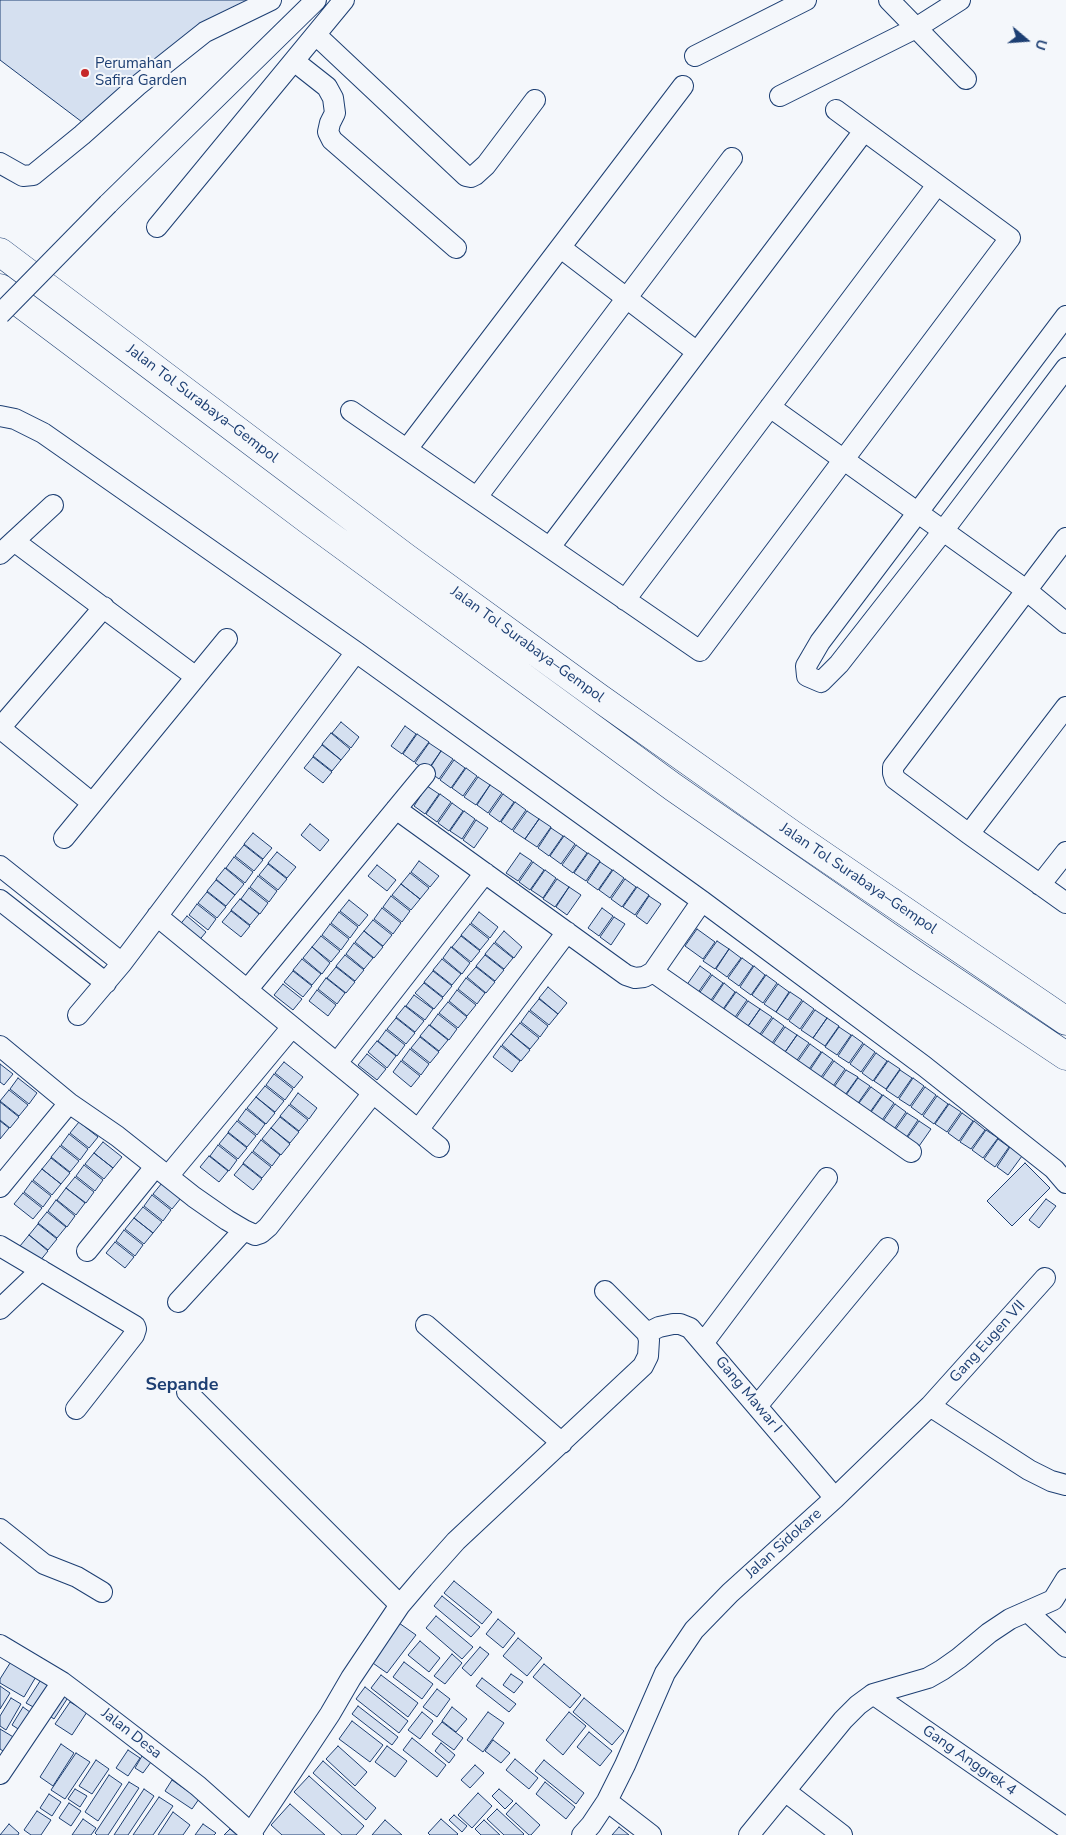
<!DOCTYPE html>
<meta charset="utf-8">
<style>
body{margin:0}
#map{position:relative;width:1066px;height:1835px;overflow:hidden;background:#f4f7fb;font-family:"Nunito Sans",sans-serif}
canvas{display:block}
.north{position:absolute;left:1001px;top:15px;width:50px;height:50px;-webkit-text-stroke:4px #f4f7fb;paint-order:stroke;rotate:108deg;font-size:14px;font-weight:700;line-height:20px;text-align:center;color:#1d3f73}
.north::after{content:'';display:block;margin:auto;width:18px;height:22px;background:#1d3f73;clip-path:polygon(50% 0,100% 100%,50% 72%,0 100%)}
</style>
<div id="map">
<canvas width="1066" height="1835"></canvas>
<div class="north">U</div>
</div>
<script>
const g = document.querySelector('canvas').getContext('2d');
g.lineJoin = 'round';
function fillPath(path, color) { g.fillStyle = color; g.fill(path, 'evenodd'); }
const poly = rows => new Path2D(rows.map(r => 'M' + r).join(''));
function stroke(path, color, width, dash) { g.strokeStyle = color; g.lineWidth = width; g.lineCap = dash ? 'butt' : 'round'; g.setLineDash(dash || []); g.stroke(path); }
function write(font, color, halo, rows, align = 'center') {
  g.font = font + ' "Nunito Sans",sans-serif'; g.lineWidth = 4; g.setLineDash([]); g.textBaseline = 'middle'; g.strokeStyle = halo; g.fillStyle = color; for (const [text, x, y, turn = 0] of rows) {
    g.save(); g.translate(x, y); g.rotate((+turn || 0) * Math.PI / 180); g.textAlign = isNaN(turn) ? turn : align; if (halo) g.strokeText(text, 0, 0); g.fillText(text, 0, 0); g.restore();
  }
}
const building = poly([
 [0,0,271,0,205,32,90,128,0,60,0,0],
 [341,722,359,737,351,748,332,733,341,722],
 [405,726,416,734,402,754,391,746,405,726],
 [331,733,350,749,341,760,322,744,331,733],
 [417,734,429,742,414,762,403,754,417,734],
 [429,743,441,751,427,771,415,763,429,743],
 [322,745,341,760,332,771,313,756,322,745],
 [441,751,453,759,439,779,428,771,441,751],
 [313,757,332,772,323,783,304,768,313,757],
 [454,760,465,768,451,788,440,780,454,760],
 [466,768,477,776,463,796,452,788,466,768],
 [478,777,490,785,476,805,464,797,478,777],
 [490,785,502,793,488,813,477,805,490,785],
 [427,786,439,794,425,814,414,806,427,786],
 [440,794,451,802,437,822,426,814,440,794],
 [503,794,514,802,500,822,489,814,503,794],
 [515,802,526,810,512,830,501,822,515,802],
 [452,803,463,811,449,831,438,823,452,803],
 [464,811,475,819,462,839,450,831,464,811],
 [527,811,539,819,525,839,513,831,527,811],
 [539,819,551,827,537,847,525,839,539,819],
 [476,820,488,828,474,848,463,840,476,820],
 [310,824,329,840,320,851,301,835,310,824],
 [551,828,563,836,549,856,538,848,551,828],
 [253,833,272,848,263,859,244,844,253,833],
 [564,836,575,844,561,864,550,856,564,836],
 [244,845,263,860,254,871,235,856,244,845],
 [576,845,587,853,573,873,562,865,576,845],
 [277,852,296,867,287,878,268,863,277,852],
 [520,853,532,861,518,881,506,873,520,853],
 [588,853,600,861,586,881,574,873,588,853],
 [234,857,253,872,245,883,226,868,234,857],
 [419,861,439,876,430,887,411,872,419,861],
 [533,862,544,870,530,890,519,882,533,862],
 [600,862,612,870,598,890,587,882,600,862],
 [268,864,287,879,278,890,259,875,268,864],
 [377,865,396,880,387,891,368,876,377,865],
 [225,868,244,884,235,895,216,879,225,868],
 [545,870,556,878,543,898,531,890,545,870],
 [613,870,624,878,610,898,599,890,613,870],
 [410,873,429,888,420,899,401,884,410,873],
 [258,876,277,891,269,902,250,887,258,876],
 [557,879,569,887,555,907,543,899,557,879],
 [625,879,636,887,622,907,611,899,625,879],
 [216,880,235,895,226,906,207,891,216,880],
 [401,884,420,899,411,910,392,895,401,884],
 [569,887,581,895,567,915,556,907,569,887],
 [637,887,649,895,635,915,623,907,637,887],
 [249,888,268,903,260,914,241,899,249,888],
 [207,892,226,907,217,918,198,903,207,892],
 [391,896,410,911,402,922,383,907,391,896],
 [649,896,661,904,647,924,636,916,649,896],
 [240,899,259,914,250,925,231,910,240,899],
 [349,900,368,915,359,926,340,911,349,900],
 [197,904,216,919,208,930,189,915,197,904],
 [382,908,401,923,393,934,374,919,382,908],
 [602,908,613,916,599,936,588,928,602,908],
 [231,911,250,926,241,937,222,922,231,911],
 [339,912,358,927,350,938,331,923,339,912],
 [479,912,498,927,490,938,471,923,479,912],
 [187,916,206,932,197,943,178,927,187,916],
 [614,917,625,924,611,945,600,937,614,917],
 [373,920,392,935,383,946,364,931,373,920],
 [330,924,349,939,341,950,322,935,330,924],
 [470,924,489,939,480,950,461,935,470,924],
 [697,929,715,942,703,959,685,946,697,929],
 [364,931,383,947,374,958,355,942,364,931],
 [504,931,522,947,514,958,495,942,504,931],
 [321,936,340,951,331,962,312,947,321,936],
 [461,936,480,951,471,962,452,947,461,936],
 [717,941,729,949,715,969,703,961,717,941],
 [354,943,373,958,364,969,346,954,354,943],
 [494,943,513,958,504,969,485,954,494,943],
 [312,947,330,963,322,974,303,958,312,947],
 [451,947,470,963,462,974,443,958,451,947],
 [729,949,741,958,727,977,716,969,729,949],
 [345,955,364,970,355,981,336,966,345,955],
 [485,955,504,970,495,981,476,966,485,955],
 [742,958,753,966,739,986,728,978,742,958],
 [302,959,321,974,312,985,293,970,302,959],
 [442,959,461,974,452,985,433,970,442,959],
 [700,966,711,974,697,994,686,986,700,966],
 [754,966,765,975,751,995,740,987,754,966],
 [336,967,355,982,346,993,327,978,336,967],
 [476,967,495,982,486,993,467,977,476,967],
 [293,971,312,986,303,997,284,982,293,971],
 [433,971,452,986,443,997,424,982,433,971],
 [712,975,723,983,709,1003,698,995,712,975],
 [766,975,777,983,763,1003,752,995,766,975],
 [326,978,345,993,337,1004,318,989,326,978],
 [466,978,485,993,477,1004,458,989,466,978],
 [424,983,443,998,434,1009,415,993,424,983],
 [724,983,735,992,721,1012,710,1004,724,983],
 [283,984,302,999,293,1010,274,995,283,984],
 [778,984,789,992,776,1012,764,1004,778,984],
 [548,987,567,1003,558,1014,539,998,548,987],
 [317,990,336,1005,328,1016,309,1001,317,990],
 [457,990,476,1005,467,1016,449,1001,457,990],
 [736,992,747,1000,733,1020,722,1012,736,992],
 [790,992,802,1000,788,1020,776,1012,790,992],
 [414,995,433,1009,425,1020,406,1006,414,995],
 [539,999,558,1014,549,1025,530,1010,539,999],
 [748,1001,760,1009,746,1029,734,1021,748,1001],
 [803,1001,814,1009,800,1029,789,1021,803,1001],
 [448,1002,467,1017,458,1028,439,1013,448,1002],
 [405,1006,424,1021,415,1032,396,1017,405,1006],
 [760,1009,772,1017,758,1037,746,1029,760,1009],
 [815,1010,827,1018,813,1038,801,1030,815,1010],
 [529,1011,548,1026,540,1037,521,1022,529,1011],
 [438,1014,457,1029,449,1040,430,1025,438,1014],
 [396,1018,415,1033,406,1044,387,1029,396,1018],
 [773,1018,784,1026,770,1046,759,1038,773,1018],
 [827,1018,839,1026,825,1046,813,1038,827,1018],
 [520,1023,539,1038,530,1049,511,1034,520,1023],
 [429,1025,448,1040,439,1051,420,1036,429,1025],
 [785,1027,797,1035,783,1055,771,1047,785,1027],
 [839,1027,851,1035,837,1055,825,1047,839,1027],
 [386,1030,405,1045,397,1056,378,1041,386,1030],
 [511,1034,530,1050,521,1061,502,1045,511,1034],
 [797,1035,809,1043,795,1063,783,1055,797,1035],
 [852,1035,863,1043,849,1063,838,1056,852,1035],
 [420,1037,439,1052,430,1063,411,1048,420,1037],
 [377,1041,396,1056,387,1068,368,1052,377,1041],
 [810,1044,821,1052,807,1072,796,1064,810,1044],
 [864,1044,875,1052,861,1072,850,1064,864,1044],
 [501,1046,520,1061,512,1072,493,1057,501,1046],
 [410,1049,429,1064,421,1075,402,1060,410,1049],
 [822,1052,833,1060,819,1080,808,1073,822,1052],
 [876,1053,887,1061,873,1081,862,1073,876,1053],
 [367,1054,386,1069,377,1080,358,1065,367,1054],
 [401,1061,420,1076,411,1087,393,1072,401,1061],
 [834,1061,845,1069,831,1089,820,1081,834,1061],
 [888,1061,900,1069,886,1089,874,1081,888,1061],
 [284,1062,303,1077,294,1088,275,1073,284,1062],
 [0,1064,13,1074,4,1085,0,1082,0,1064],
 [846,1070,858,1077,843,1098,832,1090,846,1070],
 [900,1070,912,1078,898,1098,886,1090,900,1070],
 [274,1074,293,1089,285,1100,266,1085,274,1074],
 [18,1078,37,1093,29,1104,10,1089,18,1078],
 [858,1078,870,1086,856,1106,844,1098,858,1078],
 [913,1078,924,1086,910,1106,899,1099,913,1078],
 [265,1086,284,1101,275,1112,256,1097,265,1086],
 [871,1087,882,1095,868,1115,856,1107,871,1087],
 [925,1087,936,1095,922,1115,911,1107,925,1087],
 [9,1090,28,1105,19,1116,0,1101,9,1090],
 [298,1093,317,1108,309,1119,290,1104,298,1093],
 [883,1095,894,1103,880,1123,869,1115,883,1095],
 [937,1096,948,1104,934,1124,923,1116,937,1096],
 [256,1097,275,1113,266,1124,247,1108,256,1097],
 [0,1102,19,1117,10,1128,0,1120,0,1102],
 [895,1104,906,1112,892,1132,881,1124,895,1104],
 [949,1104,961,1112,947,1132,935,1124,949,1104],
 [289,1105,308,1120,299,1131,280,1116,289,1105],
 [246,1109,265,1124,257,1135,238,1120,246,1109],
 [907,1113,918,1120,904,1141,893,1133,907,1113],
 [962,1113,973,1121,959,1141,948,1133,962,1113],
 [280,1117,299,1132,290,1143,271,1128,280,1117],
 [0,1121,9,1128,0,1139,0,1121],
 [237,1121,256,1136,247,1147,228,1132,237,1121],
 [919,1121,931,1129,917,1149,905,1141,919,1121],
 [974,1121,985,1130,971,1149,960,1142,974,1121],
 [79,1122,98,1137,89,1148,70,1133,79,1122],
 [271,1128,290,1144,281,1155,262,1139,271,1128],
 [986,1130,998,1138,983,1158,972,1150,986,1130],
 [228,1133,247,1148,238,1159,219,1144,228,1133],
 [69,1134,88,1149,80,1160,61,1145,69,1134],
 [998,1139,1009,1147,995,1167,984,1159,998,1139],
 [261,1140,280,1155,272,1166,253,1151,261,1140],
 [103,1142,122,1157,113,1168,94,1153,103,1142],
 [218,1145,237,1160,229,1171,210,1156,218,1145],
 [60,1146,79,1161,70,1172,51,1157,60,1146],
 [1010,1147,1022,1156,1008,1175,997,1167,1010,1147],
 [252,1152,271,1167,262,1178,243,1163,252,1152],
 [94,1153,113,1168,104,1179,85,1164,94,1153],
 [209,1156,228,1171,219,1182,200,1167,209,1156],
 [51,1158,70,1173,61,1184,42,1169,51,1158],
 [1025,1163,1050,1188,1012,1226,987,1201,1025,1163],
 [243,1164,262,1179,253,1190,234,1175,243,1164],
 [84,1165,103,1180,95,1191,76,1176,84,1165],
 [42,1169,61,1184,52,1195,33,1180,42,1169],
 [75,1177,94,1192,86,1203,66,1188,75,1177],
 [32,1181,51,1196,43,1207,24,1192,32,1181],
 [162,1183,181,1198,172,1209,153,1194,162,1183],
 [66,1188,85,1203,76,1215,57,1200,66,1188],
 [23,1193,42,1208,33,1219,14,1204,23,1193],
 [152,1195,171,1210,163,1221,144,1206,152,1195],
 [1046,1199,1056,1206,1039,1228,1029,1220,1046,1199],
 [56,1200,75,1216,67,1227,48,1211,56,1200],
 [143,1207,162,1222,153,1233,134,1218,143,1207],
 [47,1212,66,1227,57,1238,38,1223,47,1212],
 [134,1218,153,1233,144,1244,125,1229,134,1218],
 [38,1224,57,1239,48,1250,29,1235,38,1224],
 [124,1230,143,1245,135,1256,116,1241,124,1230],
 [29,1235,48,1251,39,1262,20,1246,29,1235],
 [115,1242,134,1257,125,1268,106,1253,115,1242],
 [454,1581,492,1612,482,1624,444,1593,454,1581],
 [442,1596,480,1627,471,1637,434,1606,442,1596],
 [436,1616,473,1647,462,1659,426,1628,436,1616],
 [498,1619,515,1633,503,1648,486,1634,498,1619],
 [399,1623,416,1635,387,1673,370,1661,399,1623],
 [518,1638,542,1658,527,1676,503,1656,518,1638],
 [420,1641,440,1658,429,1672,408,1655,420,1641],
 [480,1647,489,1654,471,1676,462,1668,480,1647],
 [452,1654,462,1663,445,1684,434,1676,452,1654],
 [12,1660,37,1675,24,1697,0,1683,0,1679,12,1660],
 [404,1662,433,1684,422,1699,393,1677,404,1662],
 [544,1664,581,1695,570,1708,533,1677,544,1664],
 [511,1674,523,1682,514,1693,503,1685,511,1674],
 [381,1675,418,1703,408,1717,371,1688,381,1675],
 [42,1678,52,1684,37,1709,26,1703,42,1678],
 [482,1678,516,1704,509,1712,476,1686,482,1678],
 [0,1686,10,1693,0,1709,0,1686],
 [365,1687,408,1721,399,1733,356,1699,365,1687],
 [59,1689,69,1696,54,1719,44,1712,59,1689],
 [437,1689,450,1699,437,1717,423,1707,437,1689],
 [11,1698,21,1704,6,1730,0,1726,0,1716,11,1698],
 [584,1698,624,1731,612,1745,573,1712,584,1698],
 [70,1702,87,1712,72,1735,55,1724,70,1702],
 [358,1706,398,1737,392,1745,352,1714,358,1706],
 [23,1707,34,1715,23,1732,12,1725,23,1707],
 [452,1707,467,1719,456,1732,442,1721,452,1707],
 [422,1712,433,1721,420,1739,408,1730,422,1712],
 [488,1712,504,1723,483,1752,467,1740,488,1712],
 [569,1712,586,1726,563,1755,546,1740,569,1712],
 [352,1721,383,1745,370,1762,339,1739,352,1721],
 [442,1722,463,1738,454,1750,432,1734,442,1722],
 [0,1729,15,1738,6,1753,0,1749,0,1729],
 [589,1732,612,1751,600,1766,577,1747,589,1732],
 [412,1738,446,1765,437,1777,403,1750,412,1738],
 [493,1740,510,1753,501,1763,485,1751,493,1740],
 [441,1743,455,1755,449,1763,435,1751,441,1743],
 [61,1744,74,1753,53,1786,40,1777,61,1744],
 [338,1746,367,1772,355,1786,326,1759,338,1746],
 [387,1746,407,1761,395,1777,375,1762,387,1746],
 [128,1750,140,1758,128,1776,116,1768,128,1750],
 [76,1753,90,1762,65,1799,51,1790,76,1753],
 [142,1756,151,1762,143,1773,135,1768,142,1756],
 [515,1759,538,1778,529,1789,506,1770,515,1759],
 [96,1760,109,1769,92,1794,79,1786,96,1760],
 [544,1760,584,1793,576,1804,535,1771,544,1760],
 [323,1761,376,1808,366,1820,313,1773,323,1761],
 [475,1765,484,1773,470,1788,461,1780,475,1765],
 [109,1775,122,1784,98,1821,85,1812,109,1775],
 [309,1776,364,1826,356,1835,342,1835,294,1792,309,1776],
 [172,1780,199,1799,192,1809,165,1791,172,1780],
 [129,1782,139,1788,108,1835,97,1835,95,1833,129,1782],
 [545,1782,575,1807,566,1819,536,1794,545,1782],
 [75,1789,87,1796,80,1807,68,1799,75,1789],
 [144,1789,154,1796,128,1835,114,1835,144,1789],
 [499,1789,513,1801,505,1809,492,1796,499,1789],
 [478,1793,492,1806,472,1828,458,1815,478,1793],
 [49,1794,61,1802,52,1816,40,1808,49,1794],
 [159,1797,173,1806,153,1835,133,1835,159,1797],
 [69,1803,81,1811,71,1826,59,1818,69,1803],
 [516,1803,540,1825,531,1835,529,1835,506,1814,516,1803],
 [290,1804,325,1835,282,1835,271,1825,290,1804],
 [497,1809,524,1834,523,1835,504,1835,487,1819,497,1809],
 [37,1811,51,1820,41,1835,31,1835,24,1830,37,1811],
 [173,1812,190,1825,183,1835,158,1835,173,1812],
 [454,1815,467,1826,462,1832,449,1820,454,1815],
 [83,1819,96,1828,91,1835,72,1835,83,1819],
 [441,1819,458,1834,457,1835,430,1835,428,1833,441,1819],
 [385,1820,402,1835,372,1835,385,1820],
 [484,1820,500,1835,481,1835,475,1829,484,1820],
 [9,1824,19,1833,18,1835,0,1835,9,1824],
 [203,1824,216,1833,214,1835,195,1835,203,1824],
 [619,1827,629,1835,612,1835,619,1827],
 [230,1829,237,1835,224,1835,230,1829]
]);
fillPath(building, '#d5e0f0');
stroke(building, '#1d3f73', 1);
const minor = poly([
 [889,0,966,79],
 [316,35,466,176,471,177,475,175,486,165,535,100],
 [695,56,806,0],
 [294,61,327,87,333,98,335,113,330,123,328,132,332,140,456,248],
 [780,96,916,28,960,0],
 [0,163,23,176,33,175,82,135,137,86,205,32,271,0],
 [108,204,316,0],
 [157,227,344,0],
 [561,248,697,352],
 [1066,316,820,642,806,666,807,676,821,682,839,664,943,531,1066,368],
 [770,407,1026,590,1066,623],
 [351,411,700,651,1010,238,836,110],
 [0,416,15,419,43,433,356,652,702,901,924,1066,1054,1169,1066,1183],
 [407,449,683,86],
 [477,497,732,158],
 [1066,538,893,767,893,773,895,779,969,834,1066,903],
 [14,541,196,677],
 [550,547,864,131],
 [0,554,53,505],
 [625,600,937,185],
 [0,728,104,607],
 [0,728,92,803],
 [396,809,626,975,635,978,644,977,653,972,702,901],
 [969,834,1066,707],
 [64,838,227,639],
 [0,866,122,963],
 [1040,885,1066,852],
 [0,900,106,983],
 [157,916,439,1147],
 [653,972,911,1152],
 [247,990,425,774],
 [78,1015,122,963,356,652],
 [0,1046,69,1103,117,1136,194,1197,227,1220,244,1230,255,1235,261,1233,268,1227,373,1093],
 [337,1063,485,873],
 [418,1130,567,932],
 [169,1175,292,1027],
 [0,1187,69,1103],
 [0,1246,135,1326,136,1329,134,1335,76,1409],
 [87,1251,155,1167],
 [178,1302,244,1230],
 [0,1309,41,1270],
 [426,1325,562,1443],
 [647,1333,659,1327,673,1324,680,1324,690,1328,835,1498],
 [704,1342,827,1178],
 [187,1392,400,1605],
 [757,1406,888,1248],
 [930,1406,1045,1278],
 [0,1529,44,1564,77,1577,102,1592],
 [1028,1612,1066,1647],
 [0,1645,62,1682,102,1712,198,1786,253,1835],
 [873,1694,1066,1828],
 [0,1774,62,1682],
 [785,1791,842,1835],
 [607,1801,651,1835],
 [251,1833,330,1714,351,1678,400,1605,423,1578,456,1541,643,1366,648,1356,649,1340,647,1333,605,1291],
 [582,1835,591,1825,607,1801,625,1765,665,1673,694,1630,730,1593,835,1498,930,1406,1029,1470,1051,1481,1066,1485],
 [749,1835,843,1720,858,1705,873,1694,928,1678,942,1670,959,1658,989,1633,1010,1619,1053,1600,1066,1579]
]);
const highway = poly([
 [0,252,405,557,598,697,793,835,1066,1021],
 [0,288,311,522,673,787,918,957,1066,1056]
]);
stroke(minor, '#1d3f73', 22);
stroke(highway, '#1d3f73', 29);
stroke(minor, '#f4f7fb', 20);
stroke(highway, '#f4f7fb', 28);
const minorBridge = poly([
 [0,314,108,204]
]);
stroke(minorBridge, '#1d3f73', 22, []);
stroke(minorBridge, '#f4f7fb', 20);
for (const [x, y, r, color] of [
 [85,73,5,"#c62828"]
]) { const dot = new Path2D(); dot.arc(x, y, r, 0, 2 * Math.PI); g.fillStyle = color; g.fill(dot); stroke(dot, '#f4f7fb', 2); }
write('15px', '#1d3f73', '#f4f7fb', [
 ["Perumahan",95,64],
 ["Safira Garden",95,81]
], 'left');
write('15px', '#1d3f73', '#f4f7fb', [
 ["Jalan Tol Surabaya–Gempol",202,404,37],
 ["Jalan Tol Surabaya–Gempol",527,645,36],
 ["Jalan Tol Surabaya–Gempol",858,879,34],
 ["Gang Eugen VII",988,1342,-48],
 ["Gang Mawar I",748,1395,50],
 ["Jalan Sidokare",784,1544,-42],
 ["Jalan Desa",131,1734,38],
 ["Gang Anggrek 4",969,1761,35]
]);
write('bold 18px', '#1d3f73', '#f4f7fb', [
 ["Sepande",182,1386]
]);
</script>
